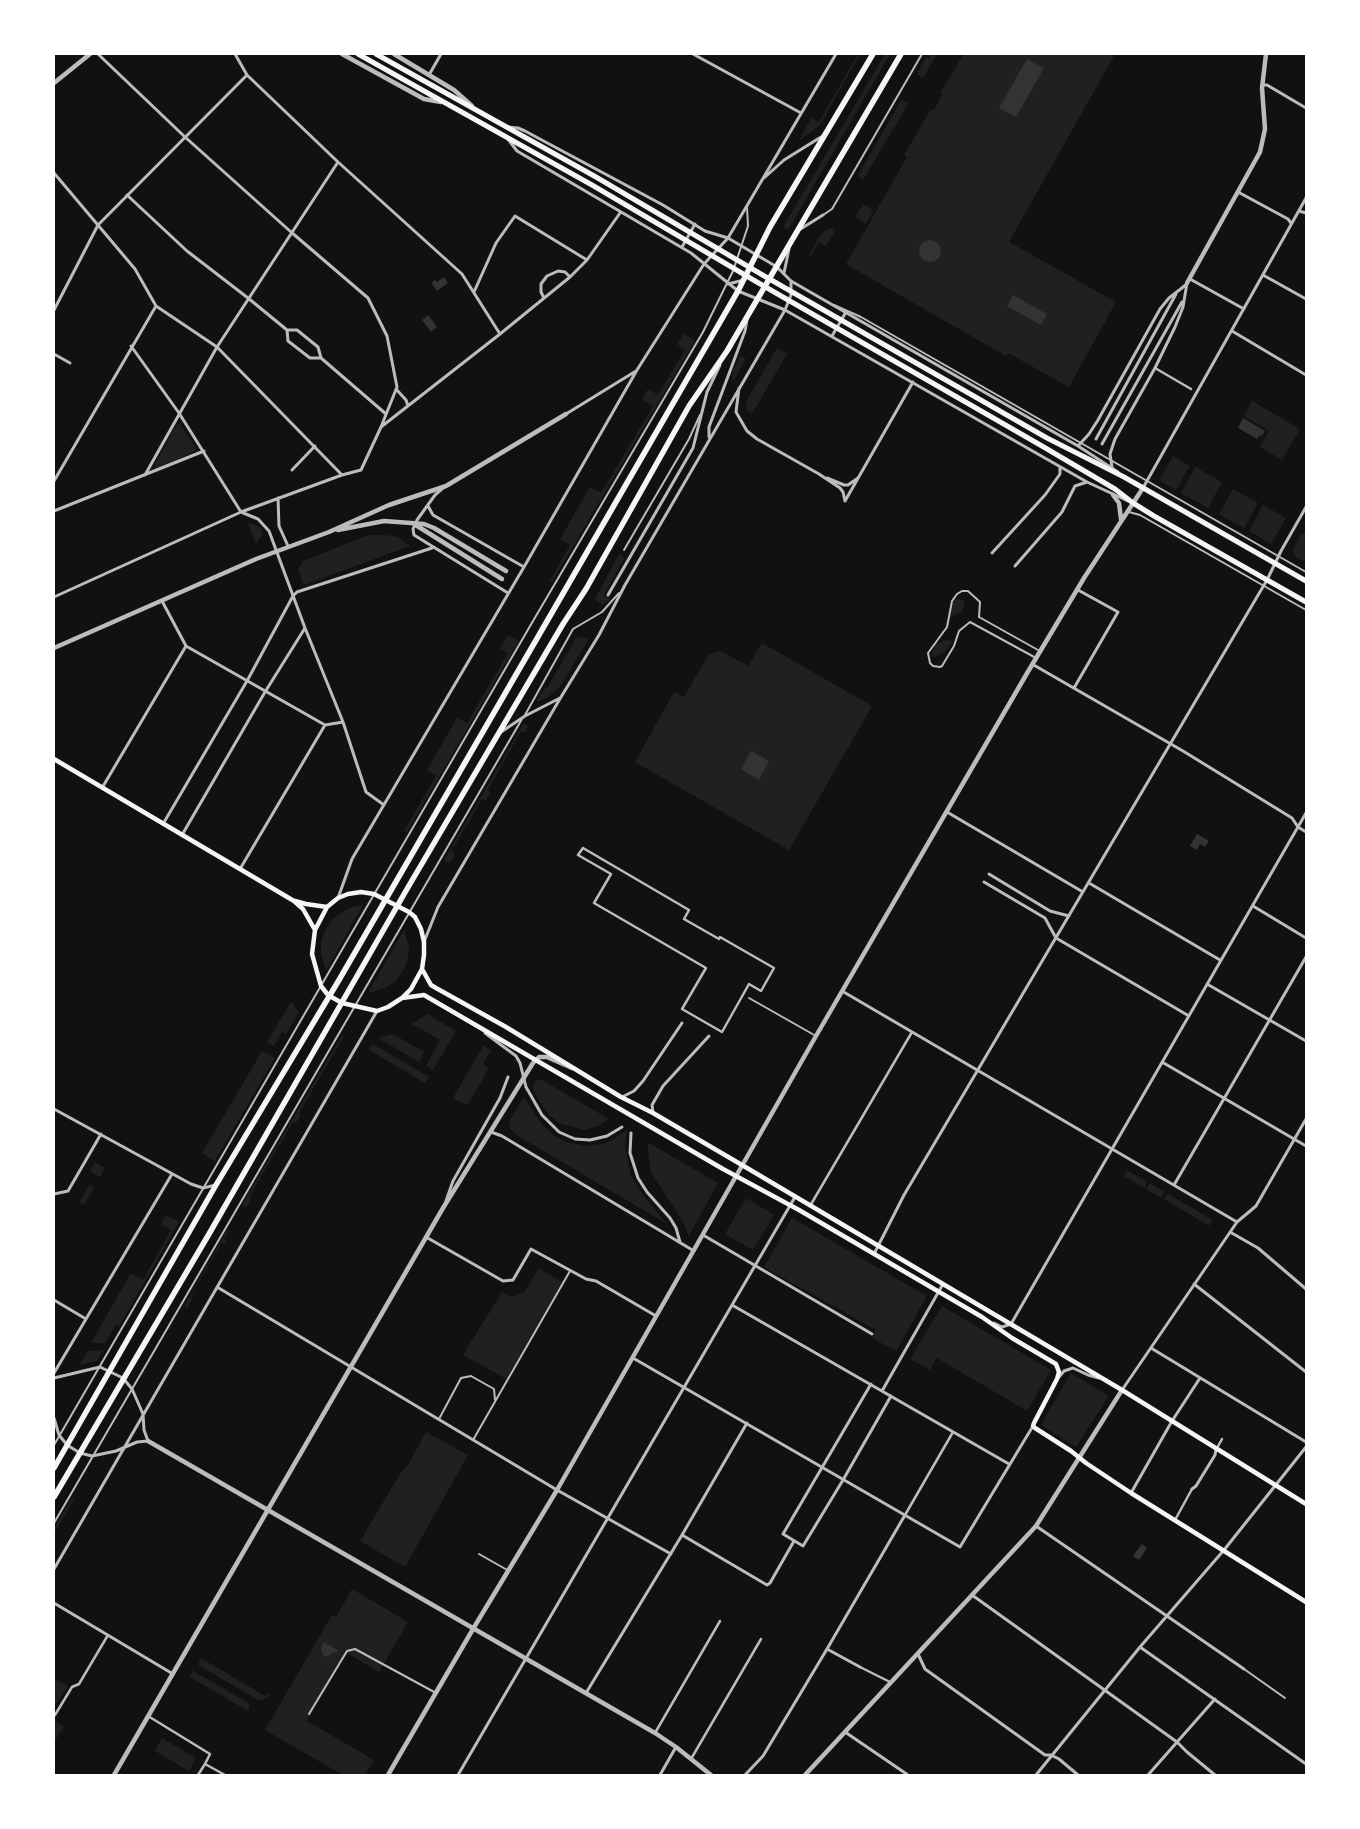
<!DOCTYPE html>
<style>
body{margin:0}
#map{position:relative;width:1360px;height:1829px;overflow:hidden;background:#111;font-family:Overpass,sans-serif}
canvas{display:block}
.frame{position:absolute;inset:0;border:55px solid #fff;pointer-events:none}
</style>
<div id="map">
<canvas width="1360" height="1829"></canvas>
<div class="frame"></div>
</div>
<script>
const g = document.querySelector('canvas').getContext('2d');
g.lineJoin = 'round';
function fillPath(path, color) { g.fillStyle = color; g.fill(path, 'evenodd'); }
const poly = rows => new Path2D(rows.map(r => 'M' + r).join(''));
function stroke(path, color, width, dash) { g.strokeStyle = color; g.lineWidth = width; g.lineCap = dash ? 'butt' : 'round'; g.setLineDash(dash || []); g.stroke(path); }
fillPath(poly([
 [858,54,860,54,820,125,799,141,811,118,819,122],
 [885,54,890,54,788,230,783,227],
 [931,54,937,54,923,78,917,74,926,57,929,58],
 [964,54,1115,54,1009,242,1116,302,1069,387,1008,353,1006,356,846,264,907,157,904,155,907,150,931,109,934,110,942,95,940,93],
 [901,100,908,104,863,180,858,175],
 [863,204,874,210,866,224,855,217],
 [831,228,836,230,826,246,819,242,809,258,808,257,819,237,825,230],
 [684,334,695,341,552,582,550,580,570,545,560,539,590,487,601,493,653,406,642,399,648,389,658,395,685,350,677,344],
 [777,348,787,354,759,402,752,413,748,412,746,408,747,400],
 [740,356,746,359,734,380,732,379,733,370],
 [1252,401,1300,429,1282,460,1260,447,1269,431,1244,416],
 [177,424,180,424,196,448,195,451,158,468,155,467,155,464],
 [1173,456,1190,466,1176,490,1159,480],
 [1195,467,1222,482,1208,508,1181,493],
 [1233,489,1258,503,1244,528,1219,514],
 [1263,505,1286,518,1271,544,1249,531],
 [247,522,260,527,263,534,256,544],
 [1306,532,1306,563,1295,556,1293,550,1301,534],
 [369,535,385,535,398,537,410,546,304,585,298,569,303,561],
 [619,554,625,557,604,595,611,599,602,605,595,599],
 [956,599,963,600,965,605,962,611,951,618,950,614,952,603],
 [508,635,519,641,407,832,404,831,436,776,427,770,457,718,467,723,508,653,500,648],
 [583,637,588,640,560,687,548,697,538,702,537,700,545,687,547,688,576,638],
 [945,640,953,641,945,652,935,657,931,656,935,645],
 [762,643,872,706,789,850,635,762,674,692,684,697,709,654,721,651,748,666],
 [524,723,528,726,525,732,521,731,488,790,491,792,486,800,482,799,451,852,455,854,450,863,444,860],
 [363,905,326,971,321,954,321,942,325,931,332,920,340,913,352,907],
 [404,930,409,947,408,958,404,969,396,981,385,988,368,993],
 [291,1002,299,1012,286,1034,282,1032,274,1046,267,1042],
 [427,1014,456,1031,433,1070,426,1066,440,1040,412,1024],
 [393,1034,424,1052,419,1062,378,1038],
 [344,1036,299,1113,301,1115,296,1123,293,1122,249,1197,251,1199,246,1208,242,1205,341,1037],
 [373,1044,429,1077,425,1083,369,1050],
 [483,1046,491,1050,483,1064,489,1068,469,1103,466,1105,453,1098],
 [262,1051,275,1058,215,1161,202,1153],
 [536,1080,542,1080,609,1119,598,1126,585,1130,561,1124,549,1115,537,1098,533,1088,534,1084],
 [524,1097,543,1126,555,1136,566,1142,585,1146,602,1144,612,1140,627,1130,625,1146,631,1176,643,1195,667,1224,518,1136,510,1129,509,1121],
 [647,1142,718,1183,689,1236,683,1222,651,1172],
 [95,1162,105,1168,100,1177,90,1171],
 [1127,1170,1147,1182,1144,1188,1124,1176],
 [1150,1183,1165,1192,1161,1198,1146,1189],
 [89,1185,94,1188,84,1205,79,1202],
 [1168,1194,1213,1220,1209,1226,1164,1199],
 [746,1198,774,1215,753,1250,725,1234],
 [166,1215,179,1222,120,1325,116,1324,105,1343,91,1343,131,1273,143,1280,171,1230,161,1224],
 [792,1218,927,1296,896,1351,872,1338,876,1330,764,1267],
 [228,1229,230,1230,224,1239,227,1241,225,1244,222,1242,190,1298,192,1299,187,1308,184,1307,148,1370],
 [539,1268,562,1282,506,1379,463,1355,502,1292,512,1297,524,1292],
 [942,1306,1051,1370,1027,1411,937,1358,930,1370,910,1359],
 [103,1350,97,1361,79,1365,88,1351],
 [1071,1373,1109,1396,1076,1447,1041,1425],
 [426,1432,468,1455,405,1567,360,1541,400,1474,408,1465],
 [72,1498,74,1499,54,1534,54,1529],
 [352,1589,408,1622,379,1672,347,1653,307,1721,374,1760,365,1775,343,1775,265,1730,332,1615,336,1617],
 [201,1658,265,1696,267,1694,269,1695,268,1697,263,1700,258,1700,198,1665],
 [193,1671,247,1702,250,1706,248,1711,190,1677],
 [55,1678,68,1686,57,1703,54,1704,54,1680],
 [55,1721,64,1727,54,1742,54,1723],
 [162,1738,196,1758,189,1771,155,1751]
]), '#202020');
fillPath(poly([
 [1027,59,1044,68,1016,117,999,108],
 '919 251a11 11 0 1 1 22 0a11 11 0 1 1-22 0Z',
 [444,277,448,283,437,291,431,283,435,280,437,282],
 [1013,295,1047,314,1041,325,1007,306],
 [428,315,437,327,431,332,422,320],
 [1243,418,1265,431,1262,436,1260,435,1257,439,1238,428],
 [751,751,769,761,759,780,741,769],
 [1197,834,1209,841,1205,847,1200,844,1197,850,1190,846],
 [1142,1544,1147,1548,1139,1560,1133,1556],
 [323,1642,338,1650,336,1653,334,1652,328,1657,323,1655,321,1649]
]), '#333');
stroke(poly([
 [823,215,832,209,922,54],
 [834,305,861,317,1306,572],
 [1129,512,1140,515,1306,610],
 [624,550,689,439,700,415],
 [1036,658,970,622,959,631,954,646,942,666,940,667,933,666,930,663,928,653,947,627,952,601,957,594,962,591,968,591,980,602,979,617,1038,650],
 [525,715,573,629,602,612,619,593],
 [749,998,816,1036],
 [439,1419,461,1378,471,1376,494,1389,495,1400],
 [473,1440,570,1271],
 [54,1445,533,621,703,332,733,271,748,226,747,207],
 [54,1523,522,719],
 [479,1554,509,1571],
 [1244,1669,1285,1698],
 [309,1714,347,1651,355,1649,436,1693]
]), '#bcbcbc', 2);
stroke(poly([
 [1155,368,1191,389],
 [583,848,689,910,684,919,719,939,720,937,774,968,761,991,749,984,722,1032,682,1009,706,968,594,903,611,874,578,855,583,848],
 [810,1206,912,1032],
 [1217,1448,1222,1439],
 [905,1515,953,1432],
 [1175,1520,1192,1489],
 [860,1667,890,1682],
 [54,1714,55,1715,72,1687,79,1684,108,1635],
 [148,1716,210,1754,205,1764,225,1775],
 [655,1733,720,1621],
 [691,1759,761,1639],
 [198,1775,205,1764]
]), '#bcbcbc', 2.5);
stroke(poly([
 [235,54,247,75,338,162,462,274,500,334],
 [693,54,801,113],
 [429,75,441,54],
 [1263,85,1267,85,1306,108],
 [508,127,518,128,525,131,663,205,705,231,728,238,777,267,791,281,1078,446,1118,472],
 [508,139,517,151,691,253,738,291,785,310,1087,482,1128,501],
 [54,173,135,269,156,306,217,347,342,475],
 [764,178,784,160,821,137],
 [1238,192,1288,219,1291,223],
 [127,195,187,251,248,298,287,330],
 [1299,211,1306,213],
 [799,230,823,215],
 [682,247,695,224],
 [784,273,789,249],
 [1263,275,1306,299],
 [1190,279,1244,309],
 [728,284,744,280],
 [474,292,496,243,515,216,587,260],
 [544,298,541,292,541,284,547,276,558,271,565,272,570,277],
 [54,310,98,225,247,75],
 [287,330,288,341,310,358,321,358],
 [287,330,297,330,318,347,321,358],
 [1232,331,1306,375],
 [832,336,846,312],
 [131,346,179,413,241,512,258,519,269,531,305,628,343,722,366,792,384,805],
 [54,354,70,363],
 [321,358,386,414],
 [739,388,736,412,747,431,757,439,819,474,840,488,843,492,845,501],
 [396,389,406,400,408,406],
 [566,414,636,371],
 [381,427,500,334,570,277,587,260,620,213],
 [709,437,709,427,745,331,747,320],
 [1096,439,1176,294],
 [1102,444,1182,302],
 [1078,446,1089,434,1098,420,1160,309,1169,298,1187,284],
 [1112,467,1110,454,1115,439,1155,368,1175,327,1183,307,1187,283],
 [292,470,315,446],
 [145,475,217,347,338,162],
 [827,478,844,485,848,485,858,478],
 [54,481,156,306],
 [443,488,435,495,417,520,413,529,414,535,508,593],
 [1143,488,1306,198],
 [278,498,279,526,288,546],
 [845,501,913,382],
 [428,506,433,515,524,567],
 [54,511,204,451],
 [992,553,1045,495,1060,474,1060,467],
 [1015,566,1062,512,1075,486,1087,482],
 [294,595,297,592,432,548],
 [608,595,693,448,707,392,720,365],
 [54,597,241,512,342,475,361,470,381,427,397,387,387,336,368,298,291,232,185,137,98,54],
 [162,601,186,646,325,725,343,722],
 [1032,664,1183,751,1292,818,1298,827,1306,832],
 [1074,688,1118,612,1078,590],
 [501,732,525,716,560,698],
 [102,788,186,646],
 [947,812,1083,892],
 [163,824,247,681,293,596],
 [182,835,265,692,305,628],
 [240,869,325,725],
 [989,874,1050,911,1069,916],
 [984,882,1045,918,1056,938,1189,1016],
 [1089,883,1220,960],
 [338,898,352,859,524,567,637,370,704,264,728,238,836,54],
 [1253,906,1306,938],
 [424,942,438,907,561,697,599,635,625,585,785,310,791,295,791,281],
 [1207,984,1306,1041],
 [842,991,1237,1222],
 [485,1033,516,1056,520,1063,526,1087,542,1115,559,1132,575,1139,590,1140,607,1136,622,1127],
 [1162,1062,1306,1146],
 [622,1097,634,1091,643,1081,682,1023],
 [54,1109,191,1184,203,1188,216,1185],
 [653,1112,652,1105,663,1086,709,1036],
 [491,1132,502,1136,694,1251],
 [631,1133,630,1153,638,1178,647,1192,670,1218,676,1228,680,1242],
 [1174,1185,1306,957],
 [54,1194,68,1191,101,1134],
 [446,1201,453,1181,500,1098,508,1077],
 [1230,1232,1258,1248,1306,1289],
 [703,1235,872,1334],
 [426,1237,503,1281,513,1280,531,1249,586,1279,596,1281,656,1316],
 [874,1254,904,1195,1267,580,1281,551,1306,507],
 [1194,1284,1306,1372],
 [217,1287,557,1490,671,1554],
 [54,1300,86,1319],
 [732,1305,1009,1464],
 [994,1323,1002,1327,1011,1324,1306,813],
 [1151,1348,1306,1442],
 [633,1358,960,1547,1033,1426],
 [54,1373,172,1174],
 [1059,1377,1064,1371,1073,1368,1088,1375,1099,1378],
 [54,1378,100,1367,123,1378,132,1389,143,1414,144,1430,148,1441,137,1442,116,1451,92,1456,80,1453,67,1445,59,1435,54,1418],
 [871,1384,783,1534,803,1546,843,1480,891,1396],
 [1122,1390,1237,1222,1256,1206,1306,1119],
 [882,1391,943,1284],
 [1192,1489,1196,1486,1215,1455,1216,1449],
 [1131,1493,1172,1421,1200,1378],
 [1036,1526,1244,1669],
 [682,1535,767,1585,770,1583,794,1541],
 [54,1569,377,1011],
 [972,1595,1177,1742,1187,1752,1215,1775],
 [54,1603,173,1674],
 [1140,1647,1306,1764],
 [827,1649,860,1667],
 [918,1654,925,1669,1045,1755,1051,1755,1059,1759,1078,1775],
 [586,1693,682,1535,747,1423],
 [845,1732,908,1775],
 [458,1775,795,1197],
 [660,1775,676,1747],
 [745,1775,763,1756,827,1649,905,1515],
 [1036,1775,1140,1647,1224,1550,1306,1447],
 [1148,1775,1215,1699]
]), '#bcbcbc', 3);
stroke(poly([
 [342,54,424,99,441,102],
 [394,54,454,90,472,106],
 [54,83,90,54],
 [1187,283,1260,152,1265,129,1262,88,1266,54],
 [1113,495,1119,503,1121,519],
 [414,524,502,579],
 [338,530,384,521,424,524,434,528,506,571],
 [54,648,256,559,329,532,389,505,446,486,566,414],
 [148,1441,655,1733,676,1747,711,1775],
 [114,1775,443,1208,533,1063,539,1057,547,1057,572,1068],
 [388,1775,473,1629,557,1490,816,1036,1026,675,1084,578,1143,488],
 [805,1775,1036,1526,1122,1390]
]), '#bcbcbc', 4.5);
stroke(poly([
 [54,759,294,901,303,909,315,930],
 [361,892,374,894,409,912,415,917,421,929,424,942,424,955,422,969,411,989,402,998,388,1007,377,1011,342,1003,328,995,321,986,312,954,315,930,327,907,338,898,348,894,361,892],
 [295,901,306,904,327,907],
 [422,969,431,985,436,988,506,1027,621,1097,653,1113,742,1165,1122,1390,1306,1504],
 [402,998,424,995,723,1169,799,1210,982,1317,1012,1338,1056,1364,1059,1372,1057,1379,1034,1423,1033,1426,1035,1428,1071,1451,1086,1463,1131,1493,1306,1602]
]), '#f5f5f5', 4.5);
stroke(poly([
 [358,54,592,185,762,285,1042,446,1115,489,1133,503,1154,516,1306,602],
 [376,54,596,177,766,277,1047,438,1124,477,1306,581]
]), '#f5f5f5', 5);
stroke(poly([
 [54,1468,216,1185,339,980,550,616,738,291,770,227,873,54],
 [54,1497,209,1234,407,889,563,624,586,589,689,406,727,351,901,54]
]), '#f5f5f5', 5.5);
</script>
